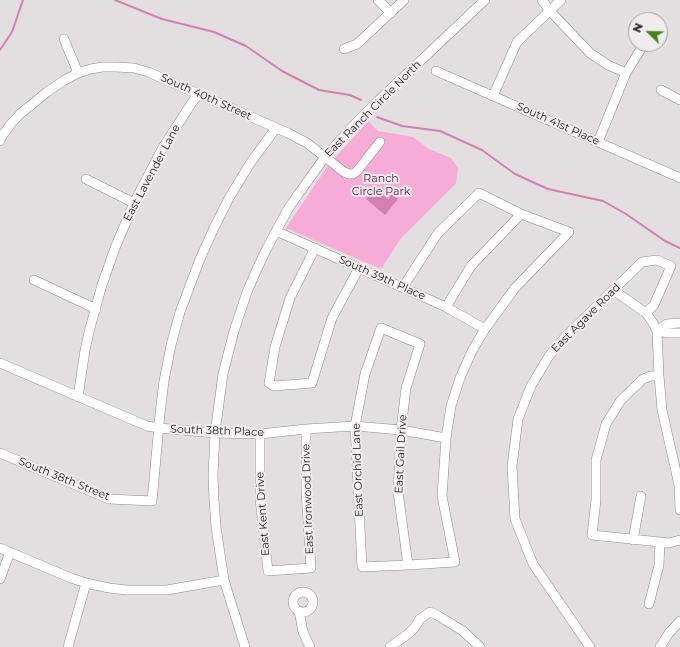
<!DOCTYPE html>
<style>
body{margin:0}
#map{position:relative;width:680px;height:647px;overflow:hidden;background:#e3dfe1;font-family:Montserrat,sans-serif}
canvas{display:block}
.north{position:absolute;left:628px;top:12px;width:40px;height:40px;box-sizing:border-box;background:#f0ecee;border:1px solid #9f9c9d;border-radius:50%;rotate:293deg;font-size:11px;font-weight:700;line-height:16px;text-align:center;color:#252324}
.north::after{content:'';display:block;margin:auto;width:14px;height:18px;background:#49821b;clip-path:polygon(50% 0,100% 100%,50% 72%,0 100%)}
</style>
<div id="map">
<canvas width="680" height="647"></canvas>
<div class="north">N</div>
</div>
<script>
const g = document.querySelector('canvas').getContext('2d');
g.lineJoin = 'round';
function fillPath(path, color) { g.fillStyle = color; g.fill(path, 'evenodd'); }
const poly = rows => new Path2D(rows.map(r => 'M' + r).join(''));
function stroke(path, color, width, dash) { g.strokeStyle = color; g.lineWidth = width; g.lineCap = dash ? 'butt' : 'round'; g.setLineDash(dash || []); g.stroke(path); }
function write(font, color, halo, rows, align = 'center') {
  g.font = font + ' Montserrat,sans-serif'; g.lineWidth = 4; g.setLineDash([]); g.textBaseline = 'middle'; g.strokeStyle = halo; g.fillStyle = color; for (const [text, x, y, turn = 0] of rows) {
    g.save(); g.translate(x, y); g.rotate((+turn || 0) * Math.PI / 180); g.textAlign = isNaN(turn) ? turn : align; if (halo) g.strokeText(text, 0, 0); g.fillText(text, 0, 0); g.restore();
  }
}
fillPath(poly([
 [368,121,378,131,413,137,429,149,451,158,458,168,456,183,401,238,381,269,286,228,327,167]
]), '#f6acd6');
fillPath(poly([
 [375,189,388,199,392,194,398,199,385,215,366,199]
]), '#d480b1');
stroke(poly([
 [115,0,162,19,214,32,246,46,282,71,319,90,350,95,361,100],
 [0,50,12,32,23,0],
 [377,117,402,126,440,131,482,150,515,174,548,189,603,201,626,214,665,241,680,248]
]), '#d480b1', 2);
const minor = poly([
 [378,0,391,13],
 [542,0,550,11,590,53,608,65,626,73],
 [64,39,78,73],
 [344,49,357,44,404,0],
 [436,71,680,178],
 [661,90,680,100],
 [493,96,517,42,561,0],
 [0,141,2,136,10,125,20,114,47,92,63,81,78,73,91,69,102,67,116,67,134,68,148,72,288,133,307,143,344,172,349,174,353,174,357,171,380,142],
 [598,142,626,73,644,44],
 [86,179,134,203],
 [276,231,446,307,485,329],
 [315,248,290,298,275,347,269,383,274,386,312,383,332,318,359,268],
 [34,280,96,309],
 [403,287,438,233,479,193,521,214,569,232,515,288,485,329,472,351,460,378,451,406,446,438,442,496,455,562,408,565,362,567,355,426,365,374,381,328,420,344,406,388,401,430,398,492,408,565],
 [613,290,646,313,653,323,657,331,659,376,662,410,679,485,680,510],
 [446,307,471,266,521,214],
 [657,331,667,324,680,323],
 [657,331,669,333,680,333],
 [0,363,147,426,159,428,215,433,260,434,306,429,355,426,401,430,446,438],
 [659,376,651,376,643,379,621,400,606,424,596,460,596,500,592,535,660,542,669,543,680,540],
 [78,397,85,350,90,328,102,285,115,248,134,203,162,149,193,101,199,94],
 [260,434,260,498,268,571,311,568,306,491,306,429],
 [0,453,109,499,152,501,160,414,164,381,171,345,180,312,200,259,214,228,229,198,251,162,276,128],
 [633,540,641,496],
 [0,548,71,578,86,583,109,588,127,590,167,590,224,580],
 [0,579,10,552],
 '293 602a10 10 0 1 1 20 0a10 10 0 1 1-20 0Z',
 [649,604,659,565,660,542],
 [299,611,303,632,310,647],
 [68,647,86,583],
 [245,647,224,580,216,527,214,500,213,475,215,433,223,374,234,331,247,292,257,269,267,248,288,209,297,196,325,157,352,127,378,101,485,0],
 [390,647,408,634,415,627,420,619,430,612,437,615,463,631,480,647],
 [590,647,533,564,515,519,512,466,518,419,531,386,549,356,566,336,642,262,657,260,671,266,654,305,646,313],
 [660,647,669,633,680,621]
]);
stroke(minor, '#8d898b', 10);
stroke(minor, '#fff', 9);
write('11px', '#252324', '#f0ecee', [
 ["South 40th Street",206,97,24],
 ["East Ranch Circle North",373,109,-45],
 ["South 41st Place",558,124,24],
 ["East Lavender Lane",152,173,-62],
 ["South 39th Place",382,278,24],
 ["East Agave Road",586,318,-45],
 ["South 38th Place",217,431,2],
 ["East Gail Drive",401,454,-87],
 ["East Orchid Lane",358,470,-92],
 ["South 38th Street",64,479,22],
 ["East Ironwood Drive",308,499,-92],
 ["East Kent Drive",263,514,-94]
]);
write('11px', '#5b1143', '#f0ecee', [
 ["Ranch",381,179],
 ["Circle Park",381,192]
]);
</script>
